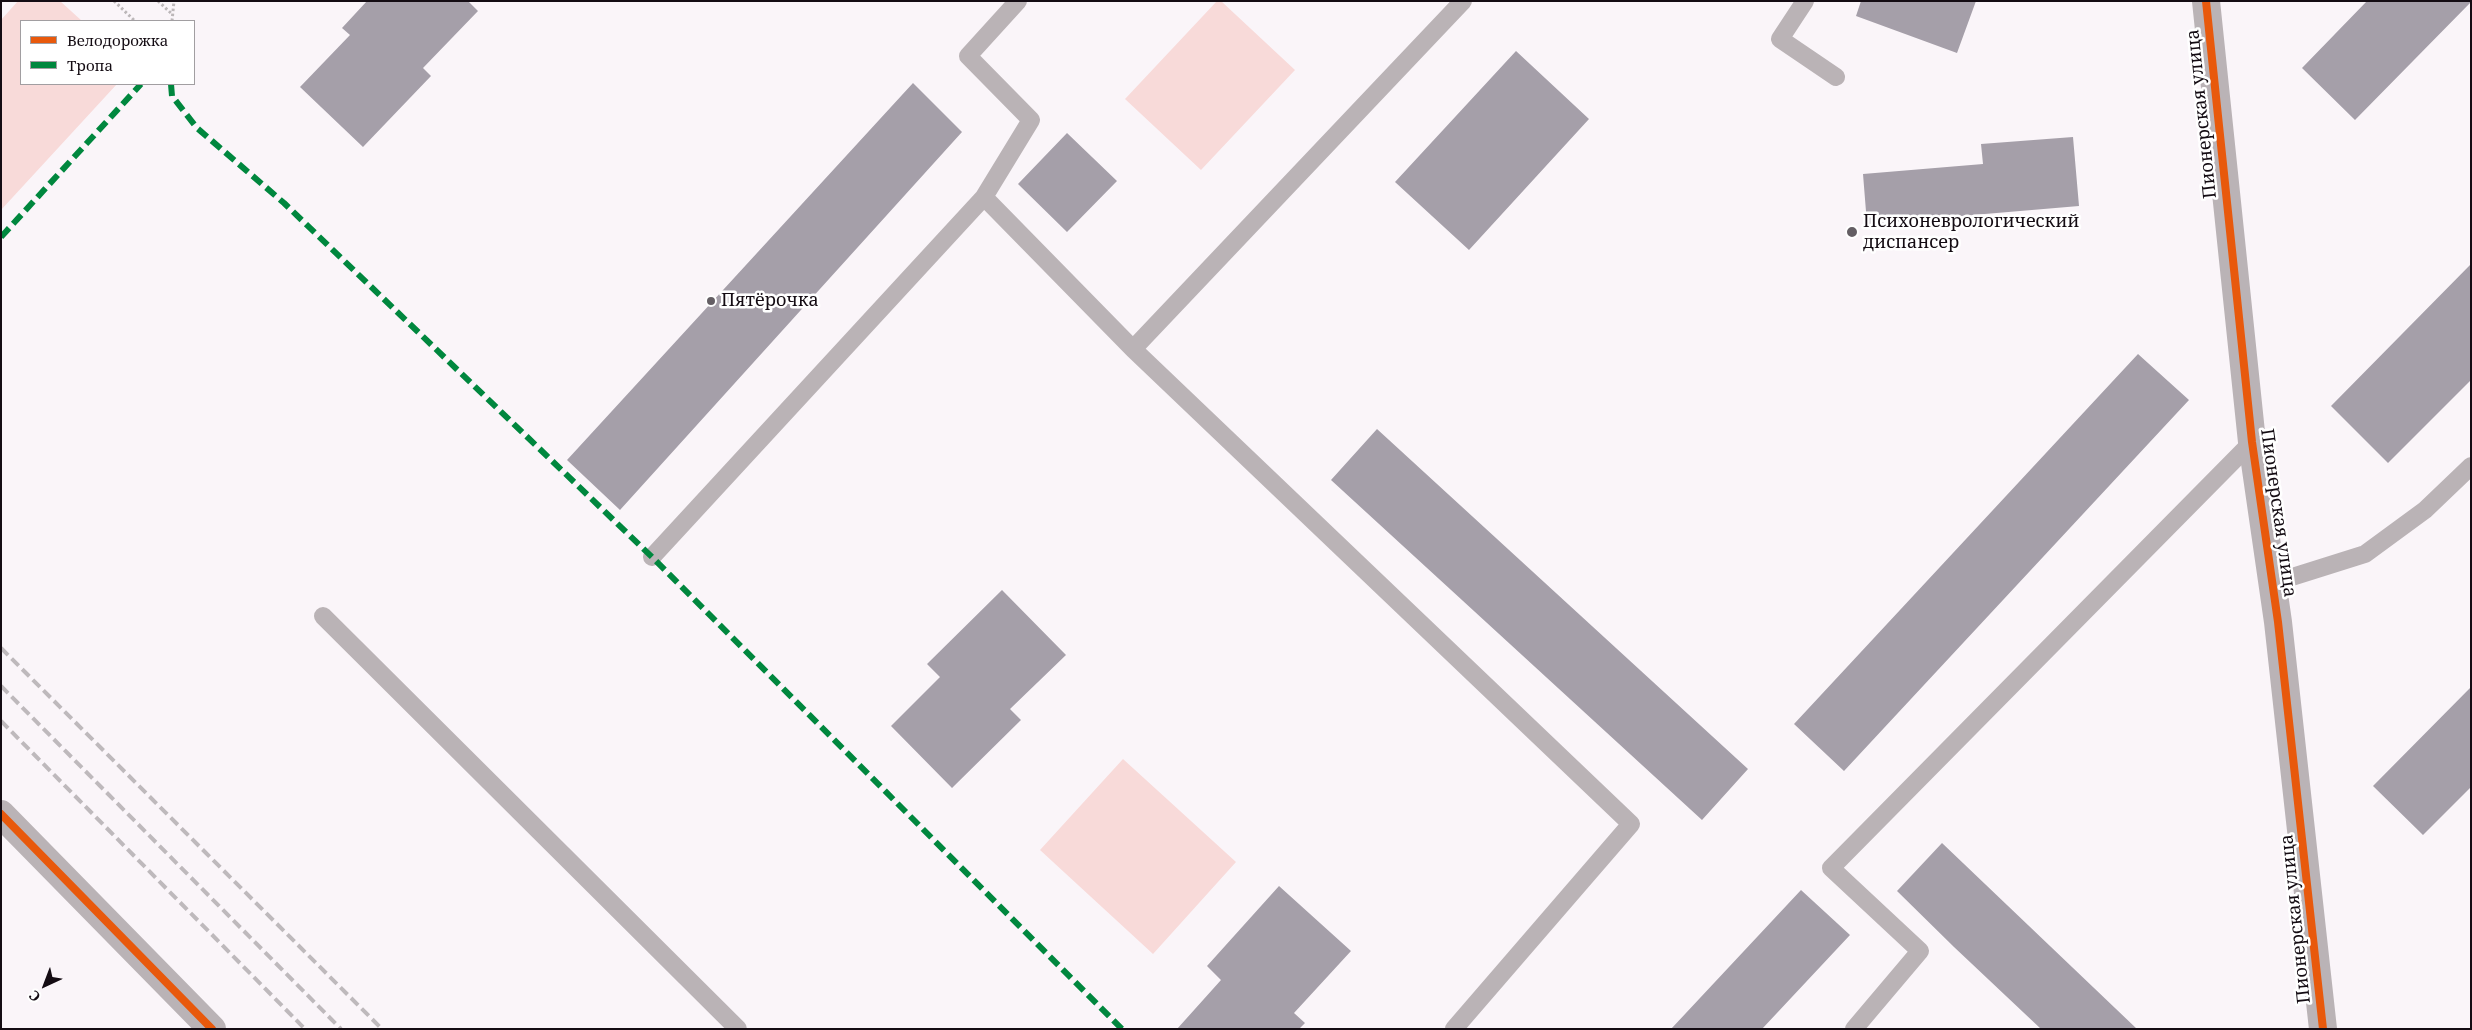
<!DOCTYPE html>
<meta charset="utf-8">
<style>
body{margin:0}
#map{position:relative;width:2472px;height:1030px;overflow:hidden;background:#faf5f9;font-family:"Noto Serif",serif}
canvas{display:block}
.frame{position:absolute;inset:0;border:2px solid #140c13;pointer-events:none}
.legend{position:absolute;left:20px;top:20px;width:175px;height:65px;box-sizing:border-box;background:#fff;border:1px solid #a19ea1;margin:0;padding:6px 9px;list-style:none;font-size:15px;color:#140c13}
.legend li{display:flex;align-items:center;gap:10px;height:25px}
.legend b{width:25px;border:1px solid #a19ea1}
.north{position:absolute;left:20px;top:960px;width:50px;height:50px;-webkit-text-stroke:4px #fff;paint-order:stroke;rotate:223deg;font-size:14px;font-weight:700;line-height:20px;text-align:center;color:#140c13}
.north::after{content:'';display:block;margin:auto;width:18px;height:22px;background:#140c13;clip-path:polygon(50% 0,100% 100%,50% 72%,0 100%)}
</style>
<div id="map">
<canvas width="2472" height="1030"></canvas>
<div class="frame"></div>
<ul class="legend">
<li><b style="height:6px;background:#e8590c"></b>Велодорожка</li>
<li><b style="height:6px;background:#00873e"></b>Тропа</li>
</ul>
<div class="north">С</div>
</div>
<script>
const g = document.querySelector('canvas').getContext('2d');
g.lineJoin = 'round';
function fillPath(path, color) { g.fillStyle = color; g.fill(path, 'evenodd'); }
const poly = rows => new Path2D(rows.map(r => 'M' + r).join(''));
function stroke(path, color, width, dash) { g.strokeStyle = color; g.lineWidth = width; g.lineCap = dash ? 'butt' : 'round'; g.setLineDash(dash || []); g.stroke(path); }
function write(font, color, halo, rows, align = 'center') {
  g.font = font + ' "Noto Serif",serif'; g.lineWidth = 5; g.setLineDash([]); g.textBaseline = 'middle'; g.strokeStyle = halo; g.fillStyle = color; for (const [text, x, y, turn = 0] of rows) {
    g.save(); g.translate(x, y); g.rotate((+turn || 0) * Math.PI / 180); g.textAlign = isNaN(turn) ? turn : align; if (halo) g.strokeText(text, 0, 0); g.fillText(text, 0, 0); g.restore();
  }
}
fillPath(poly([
 [18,1,60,1,82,21,21,21,21,84,117,84,1,210,1,20],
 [1217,1,1221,1,1295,70,1201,170,1125,99],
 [1123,759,1236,862,1153,954,1040,850]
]), '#f8dad9');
fillPath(poly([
 [367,1,468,1,478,11,423,68,431,76,363,147,300,87,350,35,342,28],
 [1861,1,1976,1,1957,53,1856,16],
 [2367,1,2471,2,2355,120,2302,68],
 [1516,51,1589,119,1469,250,1395,182],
 [913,83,962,132,620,510,567,460],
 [1067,133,1117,181,1067,232,1018,184],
 [2073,137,2079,206,1867,224,1863,174,1983,164,1981,144],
 [2471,264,2471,380,2388,463,2331,406],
 [2138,354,2189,400,1844,771,1794,724],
 [1377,429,1748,769,1702,820,1331,480],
 [1002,590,1066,655,1010,709,1021,720,952,788,891,726,940,677,927,664],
 [2471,687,2471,787,2423,835,2373,786],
 [1942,843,2137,1029,2041,1029,1954,947,1897,891],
 [1279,886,1351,951,1294,1013,1305,1023,1299,1029,1177,1029,1221,980,1207,966],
 [1801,890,1850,935,1762,1029,1671,1029]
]), '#a59fa9');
stroke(poly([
 [114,1,135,21],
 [158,1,173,15],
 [172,21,174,1]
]), '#bcb7b9', 3, [2.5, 2.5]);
stroke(poly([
 [1805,1,1780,39,1836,77],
 [984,197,1133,349,1463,1],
 [1133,349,1631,824,1454,1029],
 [652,557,984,197,1031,120,968,56,1018,1],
 [2273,583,2365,554,2425,510,2471,466],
 [323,616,738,1029],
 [1854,1029,1920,951,1831,868,2252,442]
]), '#bab3b6', 18);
stroke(poly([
 [2206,1,2252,442,2278,622,2323,1029]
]), '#bab3b6', 28);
stroke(poly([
 [1,814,212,1029]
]), '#bab3b6', 28);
stroke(poly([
 [1,648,382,1029],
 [1,686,341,1029],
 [1,721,305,1029]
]), '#beb9bc', 4, [10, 5]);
stroke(poly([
 [171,84,172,96,197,128,284,203,652,557,1122,1029],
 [1,237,141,84]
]), '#00873e', 6, [12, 6]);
stroke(poly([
 [2206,1,2252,442,2278,622,2323,1029],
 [1,814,212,1029]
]), '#e8590c', 8);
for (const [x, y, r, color] of [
 [1852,232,6,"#645e64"],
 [711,301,5,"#645e64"]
]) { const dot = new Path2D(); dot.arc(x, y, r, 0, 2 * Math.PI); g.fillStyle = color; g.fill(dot); stroke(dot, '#fff', 2); }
write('18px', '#140c13', '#fff', [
 ["Пионерская улица",2202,114,-96],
 ["Пионерская улица",2278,513,82],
 ["Пионерская улица",2296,919,-96]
]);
write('18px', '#140c13', '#fff', [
 ["Психоневрологический",1863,222],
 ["диспансер",1863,243],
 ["Пятёрочка",721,301]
], 'left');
</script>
